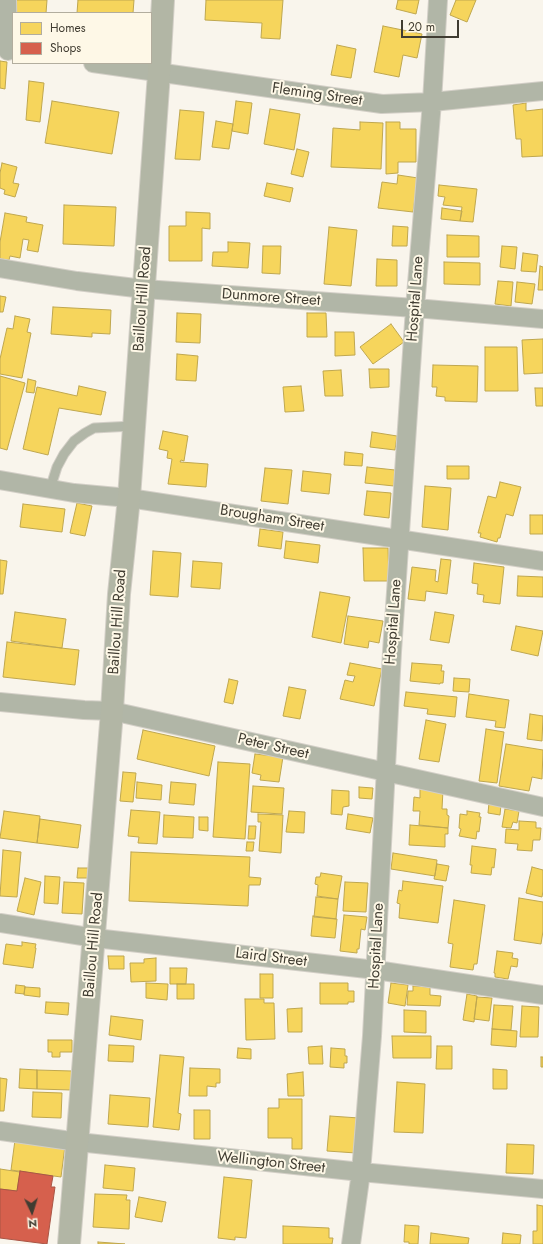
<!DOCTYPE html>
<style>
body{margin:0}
#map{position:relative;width:543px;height:1244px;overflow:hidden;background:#f9f5ec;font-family:Jost,sans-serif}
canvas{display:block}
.legend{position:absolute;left:12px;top:12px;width:140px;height:52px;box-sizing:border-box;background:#fef8e7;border:1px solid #b2ad9e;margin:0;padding:5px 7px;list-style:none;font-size:12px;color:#403c31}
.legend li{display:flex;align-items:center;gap:8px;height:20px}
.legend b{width:20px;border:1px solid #b2ad9e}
.north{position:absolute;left:12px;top:1192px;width:40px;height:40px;-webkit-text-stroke:3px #fef8e7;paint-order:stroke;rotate:176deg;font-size:11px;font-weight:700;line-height:16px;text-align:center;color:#403c31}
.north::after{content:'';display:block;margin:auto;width:14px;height:18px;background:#403c31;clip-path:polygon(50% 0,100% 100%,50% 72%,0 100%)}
.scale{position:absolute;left:401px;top:20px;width:58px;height:18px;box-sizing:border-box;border:2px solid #403c31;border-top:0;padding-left:5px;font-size:12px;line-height:14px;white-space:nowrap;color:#403c31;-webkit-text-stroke:3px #fef8e7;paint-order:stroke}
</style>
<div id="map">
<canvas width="543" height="1244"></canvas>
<ul class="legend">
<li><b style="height:11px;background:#f6d55c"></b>Homes</li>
<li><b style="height:11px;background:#d6604d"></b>Shops</li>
</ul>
<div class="north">N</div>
<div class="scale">20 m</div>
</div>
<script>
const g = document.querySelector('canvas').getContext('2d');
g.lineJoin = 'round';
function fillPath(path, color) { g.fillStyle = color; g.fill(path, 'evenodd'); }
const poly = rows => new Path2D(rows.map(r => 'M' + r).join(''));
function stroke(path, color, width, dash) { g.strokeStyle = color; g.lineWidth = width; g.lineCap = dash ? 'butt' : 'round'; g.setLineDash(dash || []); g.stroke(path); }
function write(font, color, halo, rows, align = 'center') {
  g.font = font + ' Jost,sans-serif'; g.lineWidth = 4; g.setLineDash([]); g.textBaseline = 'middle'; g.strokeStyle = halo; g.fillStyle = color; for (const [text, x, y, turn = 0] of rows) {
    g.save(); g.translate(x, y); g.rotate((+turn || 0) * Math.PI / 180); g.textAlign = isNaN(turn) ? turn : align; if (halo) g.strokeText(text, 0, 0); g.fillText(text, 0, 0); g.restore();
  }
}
const homes = poly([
 [15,0,47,0,46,13,14,13,15,0],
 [78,0,134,0,133,13,77,13,78,0],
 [206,0,283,0,280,39,261,38,262,23,205,20,206,0],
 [398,0,419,0,416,14,396,9,398,0],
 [456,0,476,0,467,22,450,15,456,0],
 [383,26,422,34,417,58,403,55,399,77,374,72,383,26],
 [337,45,356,49,351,78,331,75,337,45],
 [0,61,7,62,5,89,0,88,0,61],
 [29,81,44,83,40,122,26,120,29,81],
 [52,101,119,112,112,154,45,143,52,101],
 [236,101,252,103,248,134,232,131,236,101],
 [526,103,526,111,543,109,543,156,522,157,521,139,516,139,513,105,526,103],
 [270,109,300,114,294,150,264,144,270,109],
 [180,110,204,112,200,160,175,159,180,110],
 [216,121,233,124,229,149,212,147,216,121],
 [360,122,383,123,381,169,331,167,333,128,360,130,360,122],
 [386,122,400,122,400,129,416,129,416,162,398,162,398,173,386,174,386,122],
 [297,149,309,152,303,177,291,174,297,149],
 [2,163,17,167,13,183,19,184,15,197,4,194,5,190,0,188,0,173,2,163],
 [398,175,418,178,413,212,378,208,382,182,397,184,398,175],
 [267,183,293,188,290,202,264,196,267,183],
 [439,185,477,189,473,222,460,221,462,207,443,205,445,197,438,196,439,185],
 [64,205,116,207,114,246,63,244,64,205],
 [442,208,462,211,460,221,441,219,442,208],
 [186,212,210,213,210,229,202,228,202,261,169,261,169,226,186,226,186,212],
 [5,213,27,217,26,222,43,225,38,252,27,250,29,240,23,239,20,258,10,256,9,260,0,259,0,242,5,213],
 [393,226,408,227,407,246,392,246,393,226],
 [329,227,357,230,351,286,324,284,329,227],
 [447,235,479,236,479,257,447,257,447,235],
 [228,242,250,243,248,268,212,266,213,252,228,252,228,242],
 [263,246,281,246,280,274,262,273,263,246],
 [502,246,517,247,515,269,500,267,502,246],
 [523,253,538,255,536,272,521,271,523,253],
 [377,259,397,260,397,286,376,286,377,259],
 [444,262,480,263,480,285,444,284,444,262],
 [540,266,543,267,543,290,538,290,540,266],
 [498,281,513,282,511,306,495,304,498,281],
 [517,282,535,284,532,304,515,302,517,282],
 [0,296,6,297,3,312,0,312,0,296],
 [53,307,111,310,110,334,92,333,92,337,51,334,53,307],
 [177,313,201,314,200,343,176,342,177,313],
 [307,313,326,313,327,337,307,337,307,313],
 [15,316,30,319,27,332,31,333,22,378,0,374,0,359,7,328,13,329,15,316],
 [391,324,404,342,373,364,360,347,391,324],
 [335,332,354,332,355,355,335,356,335,332],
 [543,339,543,373,524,374,522,340,543,339],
 [485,347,517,347,518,391,485,391,485,347],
 [177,354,198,356,196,381,176,380,177,354],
 [433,365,478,366,477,402,445,401,445,397,436,396,437,387,432,387,433,365],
 [369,369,389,369,389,387,370,388,369,369],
 [341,370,343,396,325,396,323,371,341,370],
 [0,376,25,383,7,450,0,448,0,376],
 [28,379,36,381,34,393,26,392,28,379],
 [79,386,106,392,101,415,59,408,48,455,23,449,37,387,77,396,79,386],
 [301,386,304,411,285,412,283,387,301,386],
 [535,388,543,388,543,406,536,406,535,388],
 [163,431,188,436,184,461,181,460,180,462,208,464,206,487,168,484,172,459,167,458,168,451,159,449,163,431],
 [372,432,397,436,395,450,370,447,372,432],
 [345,452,363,454,362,466,344,465,345,452],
 [447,466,469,466,469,479,447,479,447,466],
 [367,467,395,470,394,486,365,483,367,467],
 [265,468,292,470,288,504,261,501,265,468],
 [303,471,331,474,329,494,301,491,303,471],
 [500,482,521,487,513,516,506,514,500,538,498,538,497,542,480,537,481,533,478,533,488,496,496,498,500,482],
 [425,486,451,488,448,530,422,527,425,486],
 [367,491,391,493,389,518,364,515,367,491],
 [77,503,92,506,85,536,70,533,77,503],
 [23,504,65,509,62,532,20,527,23,504],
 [530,515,543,515,543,534,530,534,530,515],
 [260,529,283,532,281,549,258,546,260,529],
 [286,541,320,545,318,563,284,558,286,541],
 [363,548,388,548,389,581,364,581,363,548],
 [153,551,181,553,178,597,150,595,153,551],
 [441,559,451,560,447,594,426,591,425,601,408,599,412,567,436,570,435,581,438,582,441,559],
 [0,560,7,561,3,594,0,594,0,560],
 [193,561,222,563,220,589,191,587,193,561],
 [474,563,504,567,500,604,483,602,484,595,477,594,478,584,472,583,474,563],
 [518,576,543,577,543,597,517,596,518,576],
 [320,592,350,597,341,643,312,637,320,592],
 [15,612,66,619,62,648,11,641,15,612],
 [435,612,454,615,449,643,430,640,435,612],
 [348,616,383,621,379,643,369,641,368,648,344,644,348,616],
 [516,626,543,631,538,656,511,650,516,626],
 [7,642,79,650,75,685,3,677,7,642],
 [350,663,382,669,374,706,340,699,345,680,353,682,355,676,347,675,350,663],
 [412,663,442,665,441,671,444,671,443,683,440,683,440,684,410,681,412,663],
 [454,678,470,679,469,692,453,691,454,678],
 [229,679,238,681,233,704,224,702,229,679],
 [289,687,306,690,300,719,283,716,289,687],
 [406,692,457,697,455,717,427,714,428,709,404,706,406,692],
 [469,694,509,700,505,728,495,727,496,721,466,717,469,694],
 [530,714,543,716,542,741,527,739,530,714],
 [426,720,446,724,439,762,419,759,426,720],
 [486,729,504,732,497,783,479,781,486,729],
 [143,730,215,746,209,776,137,759,143,730],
 [506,744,543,750,542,779,532,777,529,791,499,786,506,744],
 [255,754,283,757,279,782,260,780,261,775,252,773,255,754],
 [218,762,250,764,245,839,213,837,218,762],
 [123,772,136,773,133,802,120,801,123,772],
 [137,782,162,785,161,800,136,798,137,782],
 [171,782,196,784,194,805,169,803,171,782],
 [253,786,284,788,282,814,251,812,253,786],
 [359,787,373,788,372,799,359,798,359,787],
 [420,788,443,790,442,809,447,809,447,815,449,816,448,828,419,825,420,811,413,811,414,797,420,798,420,788],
 [332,790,349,791,349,806,343,807,342,815,331,814,332,790],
 [489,803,501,805,500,815,488,813,489,803],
 [505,809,519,811,517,823,513,822,511,828,502,827,505,809],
 [131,810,160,812,157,844,138,843,139,837,128,836,131,810],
 [4,811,40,816,37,843,0,838,4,811],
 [289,811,305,812,304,833,286,832,289,811],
 [467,811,480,813,479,817,481,817,479,832,477,831,476,839,459,836,461,829,459,828,460,814,467,815,467,811],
 [258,814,283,815,281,853,259,851,261,822,258,822,258,814],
 [348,814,373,818,370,833,346,829,348,814],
 [164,815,194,817,193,838,163,837,164,815],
 [199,817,208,817,208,831,199,830,199,817],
 [40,819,81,825,78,848,37,843,40,819],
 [519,821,536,822,536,828,541,828,540,840,533,840,532,851,517,850,518,844,505,843,506,829,519,830,519,821],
 [410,825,448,828,448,834,445,834,445,847,409,845,410,825],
 [249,826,256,826,255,839,248,839,249,826],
 [247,842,254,842,253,851,246,851,247,842],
 [472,846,496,849,494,868,492,867,491,875,471,873,472,865,470,865,472,846],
 [3,850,21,852,17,897,0,896,3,850],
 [131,852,250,857,249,877,261,878,260,885,249,885,248,906,129,901,131,852],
 [393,853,437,860,435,876,391,869,393,853],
 [437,864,449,866,446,881,434,879,437,864],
 [532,867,543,870,543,891,542,897,526,893,532,867],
 [78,868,89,868,89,878,77,878,78,868],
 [321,873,342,876,338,899,317,896,318,885,315,884,316,877,320,877,321,873],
 [45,876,60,877,58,904,44,903,45,876],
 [25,878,41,882,34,915,17,911,25,878],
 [403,881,443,886,438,923,399,918,400,904,397,903,399,890,402,891,403,881],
 [64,882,84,883,82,914,62,913,64,882],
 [345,882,368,883,366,912,343,911,345,882],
 [316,897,338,899,336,919,314,917,316,897],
 [519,898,543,902,543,931,541,944,514,940,519,898],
 [454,900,485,905,477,964,474,964,473,970,450,967,453,944,448,943,454,900],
 [344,915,367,917,365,930,361,929,359,949,357,949,357,953,340,951,344,915],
 [313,916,337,919,335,938,311,936,313,916],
 [22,942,36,944,35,948,36,948,33,968,3,964,6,944,22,946,22,942],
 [497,951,513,953,512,958,518,959,517,967,511,966,508,979,495,977,495,973,494,973,497,951],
 [108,956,124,956,124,969,109,969,108,956],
 [156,958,156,981,131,982,130,963,144,963,144,959,156,958],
 [170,968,187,968,186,984,170,984,170,968],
 [260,974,273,974,273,998,260,998,260,974],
 [146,983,168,984,167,1000,146,998,146,983],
 [320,983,348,983,348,991,354,991,354,1002,348,1002,348,1004,320,1004,320,983],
 [391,983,408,985,405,1006,388,1003,391,983],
 [177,984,194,984,194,999,177,999,177,984],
 [16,985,25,986,24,994,15,993,16,985],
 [413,986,430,987,430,995,441,996,440,1006,407,1005,408,991,413,991,413,986],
 [25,987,40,988,40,997,24,995,25,987],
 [467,994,477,996,474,1022,463,1020,467,994],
 [477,997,492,998,489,1021,474,1019,477,997],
 [245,999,264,999,264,1003,274,1003,275,1039,246,1040,245,999],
 [46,1002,69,1003,68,1015,45,1013,46,1002],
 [494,1005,513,1006,511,1030,492,1029,494,1005],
 [522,1006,539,1007,538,1037,520,1037,522,1006],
 [302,1008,302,1032,288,1032,287,1009,302,1008],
 [404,1010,426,1011,426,1033,404,1032,404,1010],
 [111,1016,143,1020,141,1040,109,1035,111,1016],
 [492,1029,517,1031,516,1047,491,1045,492,1029],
 [392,1036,431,1036,431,1058,393,1058,392,1036],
 [48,1040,72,1040,72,1052,60,1052,60,1057,52,1057,52,1052,48,1052,48,1040],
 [109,1045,134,1046,133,1062,108,1061,109,1045],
 [322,1046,323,1064,309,1064,308,1047,322,1046],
 [437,1046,452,1046,452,1069,436,1069,437,1046],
 [238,1048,251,1049,251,1059,237,1058,238,1048],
 [331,1048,345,1049,345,1056,347,1056,347,1063,344,1063,344,1068,330,1067,331,1048],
 [160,1055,184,1057,178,1113,181,1114,179,1130,153,1127,160,1055],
 [541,1057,543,1057,543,1067,541,1067,541,1057],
 [190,1068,220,1069,220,1083,216,1083,216,1087,207,1086,207,1096,189,1096,190,1068],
 [20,1069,37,1070,37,1089,19,1088,20,1069],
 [493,1069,507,1070,507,1089,493,1089,493,1069],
 [37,1070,72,1071,71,1090,37,1089,37,1070],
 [303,1072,304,1096,288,1096,287,1074,303,1072],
 [0,1078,7,1079,4,1111,0,1111,0,1078],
 [397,1082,425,1084,423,1133,394,1132,397,1082],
 [33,1092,62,1093,61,1118,32,1117,33,1092],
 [110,1095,150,1098,148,1127,108,1124,110,1095],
 [279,1099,302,1099,302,1149,292,1149,292,1138,268,1138,268,1108,279,1108,279,1099],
 [194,1110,210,1110,210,1139,194,1139,194,1110],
 [330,1116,359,1118,356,1153,327,1151,330,1116],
 [15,1140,65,1146,61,1177,11,1170,15,1140],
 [507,1144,534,1145,533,1174,506,1173,507,1144],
 [105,1165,135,1168,133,1191,103,1188,105,1165],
 [0,1169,20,1172,17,1191,0,1189,0,1169],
 [224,1177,252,1180,246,1238,235,1237,235,1240,218,1238,224,1177],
 [95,1194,127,1195,126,1200,130,1200,129,1229,93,1227,95,1194],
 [139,1197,166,1202,162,1222,135,1217,139,1197],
 [537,1205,543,1206,543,1244,533,1244,533,1231,537,1231,537,1205],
 [405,1225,419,1226,418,1244,409,1244,409,1242,404,1242,405,1225],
 [283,1226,329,1228,329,1238,333,1238,332,1244,283,1244,283,1226],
 [431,1233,469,1238,468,1244,430,1244,431,1233],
 [503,1233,521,1235,520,1244,502,1244,503,1233],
 [98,1242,125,1244,98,1244,98,1242]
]);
fillPath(homes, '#f6d55c');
stroke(homes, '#bfa74f', 1);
const shops = poly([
 [20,1171,53,1176,51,1187,55,1187,47,1244,0,1238,0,1189,17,1191,20,1171]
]);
fillPath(shops, '#d6604d');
stroke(shops, '#a95545', 1);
const service = poly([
 [50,489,57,467,64,454,74,441,85,433,94,428,133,426]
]);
const minor = poly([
 [7,0,8,51],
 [93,63,382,104,432,102,543,91],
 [0,268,77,281,144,289,415,308,543,319],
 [0,480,74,493,129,498,543,561],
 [0,702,84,710,112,711,543,807],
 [0,923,95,938,376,970,543,995],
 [0,1131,78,1142,361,1172,543,1189],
 [351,1244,361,1172,372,1036,392,652,415,308,432,102,438,0]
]);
const primary = poly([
 [69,1244,112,711,119,594,129,498,159,73,163,0]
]);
stroke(service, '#d3cfc7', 11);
stroke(minor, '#d3cfc7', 20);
stroke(primary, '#d3cfc7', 24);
stroke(service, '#b1b6a7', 9);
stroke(minor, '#b1b6a7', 18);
stroke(primary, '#b2b6a5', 22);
write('15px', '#403c31', '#fef8e7', [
 ["Fleming Street",317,95,8],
 ["Dunmore Street",271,298,4],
 ["Baillou Hill Road",143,299,-86],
 ["Hospital Lane",416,299,-86],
 ["Brougham Street",272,519,9],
 ["Baillou Hill Road",118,622,-86],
 ["Hospital Lane",394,622,-86],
 ["Peter Street",273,747,13],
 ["Baillou Hill Road",94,945,-85],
 ["Hospital Lane",377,946,-87],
 ["Laird Street",271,958,7],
 ["Wellington Street",271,1163,6]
]);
</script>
